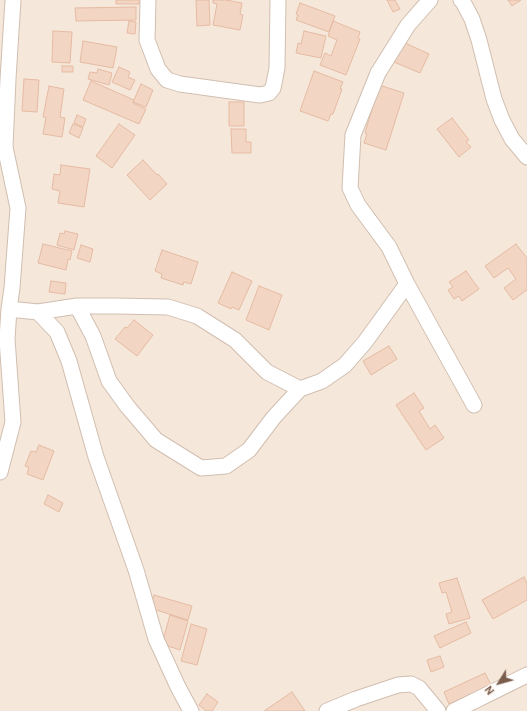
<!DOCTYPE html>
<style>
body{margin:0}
#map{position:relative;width:527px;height:711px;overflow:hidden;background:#fdf6ec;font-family:Cabin,sans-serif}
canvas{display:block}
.north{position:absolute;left:479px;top:663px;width:40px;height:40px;-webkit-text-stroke:3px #fffaf3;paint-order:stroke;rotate:233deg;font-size:11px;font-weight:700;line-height:16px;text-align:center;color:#7a5c4d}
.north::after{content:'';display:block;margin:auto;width:14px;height:18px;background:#7a5c4d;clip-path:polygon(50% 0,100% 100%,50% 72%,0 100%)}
</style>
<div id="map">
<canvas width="527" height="711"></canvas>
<div class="north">N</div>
</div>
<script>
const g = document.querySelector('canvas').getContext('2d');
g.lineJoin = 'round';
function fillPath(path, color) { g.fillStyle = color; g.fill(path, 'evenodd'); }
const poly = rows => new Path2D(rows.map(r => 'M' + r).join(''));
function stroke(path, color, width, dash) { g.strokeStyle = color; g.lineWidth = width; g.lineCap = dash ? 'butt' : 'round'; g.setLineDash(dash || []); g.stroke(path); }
fillPath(poly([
 [0,0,527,0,527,711,0,711]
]), '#f5e8da');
const building = poly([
 [116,0,139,0,139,4,116,4,116,0],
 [196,0,209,0,210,25,197,26,196,0],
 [213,0,226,0,242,3,240,14,243,15,240,30,213,25,217,4,213,3,213,0],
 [387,0,395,0,400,9,393,12,387,0],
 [508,0,521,0,512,6,508,0],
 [300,3,335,16,329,32,296,20,298,15,296,14,300,3],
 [136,7,136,20,76,21,75,8,136,7],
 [129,21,136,22,135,34,127,33,129,21],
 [333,21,360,32,358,38,360,39,346,75,320,65,325,53,331,56,337,40,328,36,333,21],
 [53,31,72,32,70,63,52,62,53,31],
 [304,31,326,36,321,58,296,53,298,43,301,44,304,31],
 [83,41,117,47,113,68,80,62,83,41],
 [403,42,429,54,420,73,394,62,403,42],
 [62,66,73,66,73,72,62,72,62,66],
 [119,67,130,72,128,77,135,80,130,90,112,82,119,67],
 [98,69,112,73,109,85,88,79,90,72,97,73,98,69],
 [314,71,343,82,340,89,342,89,333,114,331,114,328,121,300,111,314,71],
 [24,79,39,80,37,112,22,111,24,79],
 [91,81,134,100,133,103,146,109,139,124,83,100,91,81],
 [141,84,153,90,146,107,133,102,141,84],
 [379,85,404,93,386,150,364,143,367,134,365,133,379,85],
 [49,86,64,89,60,117,65,118,62,137,43,134,46,117,43,117,49,86],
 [229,102,244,102,244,126,229,126,229,102],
 [77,115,86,119,83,127,74,123,77,115],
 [452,118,469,140,466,142,471,147,459,157,437,129,452,118],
 [73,124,83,128,79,138,69,133,73,124],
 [119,124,135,135,112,168,96,156,119,124],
 [231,129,246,129,246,142,251,142,251,153,232,153,231,129],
 [143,160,157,175,158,174,167,184,150,200,127,175,143,160],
 [61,165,90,169,84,207,58,203,60,191,52,189,54,174,60,175,61,165],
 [65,231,78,234,74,250,57,245,60,233,64,234,65,231],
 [43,244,72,251,70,260,68,259,66,270,38,263,43,244],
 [516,244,527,258,527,290,513,300,504,288,516,279,508,268,494,278,485,266,516,244],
 [81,245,93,249,90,262,77,258,81,245],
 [162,250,198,262,191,284,184,282,183,285,161,278,162,274,155,271,162,250],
 [466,271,479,289,462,301,459,296,454,299,448,290,453,287,449,282,466,271],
 [232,272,252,281,239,310,232,307,231,309,218,303,232,272],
 [51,281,66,283,65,294,49,292,51,281],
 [259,286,282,295,269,330,246,320,259,286],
 [134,320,153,335,137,356,115,339,125,327,127,328,134,320],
 [389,346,397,359,371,375,363,361,389,346],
 [414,393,424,408,419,411,430,429,435,425,444,438,426,450,396,405,414,393],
 [39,445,54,451,43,480,27,474,29,467,25,466,31,451,36,452,39,445],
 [48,495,63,503,59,512,44,504,48,495],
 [524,577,527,583,527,600,493,619,482,600,524,577],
 [457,578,470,618,449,624,446,614,452,612,446,592,442,593,439,583,457,578],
 [154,595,192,606,188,620,150,608,154,595],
 [170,615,188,621,180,650,162,644,170,615],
 [466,622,471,633,440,648,434,636,466,622],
 [191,624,207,629,197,665,181,661,191,624],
 [440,656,444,667,431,672,427,660,440,656],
 [485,673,491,685,449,704,444,692,485,673],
 [292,692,305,711,264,711,292,692],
 [207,694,218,702,212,711,206,711,199,705,207,694]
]);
fillPath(building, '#f3d5c3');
stroke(building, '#e6bba3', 1);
const minor = poly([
 [148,0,147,40,158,69,167,80,180,84,260,95,269,93,273,88,277,68,278,0],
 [461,0,463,2,472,19,479,40,494,99,502,120,512,139,527,157],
 [407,284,474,405],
 [77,306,93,336,109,381,127,406,156,440,201,468,226,466,249,450,274,417,300,389,322,381,345,365,365,342,407,284,389,247,358,205,350,188,353,135,378,73,408,25,430,0],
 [9,309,38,312,57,332,69,361,96,457,136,570,156,639,178,687,191,711],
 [38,312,77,306,115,306,168,307,197,316,235,340,267,372,300,389],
 [0,472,13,422,7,339,9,309,12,288,18,208,5,147,8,79,13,0],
 [327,711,356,699,398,685,411,684,419,688,438,711],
 [454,711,527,675]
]);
stroke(minor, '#d1beb0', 17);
stroke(minor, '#fff', 15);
</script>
